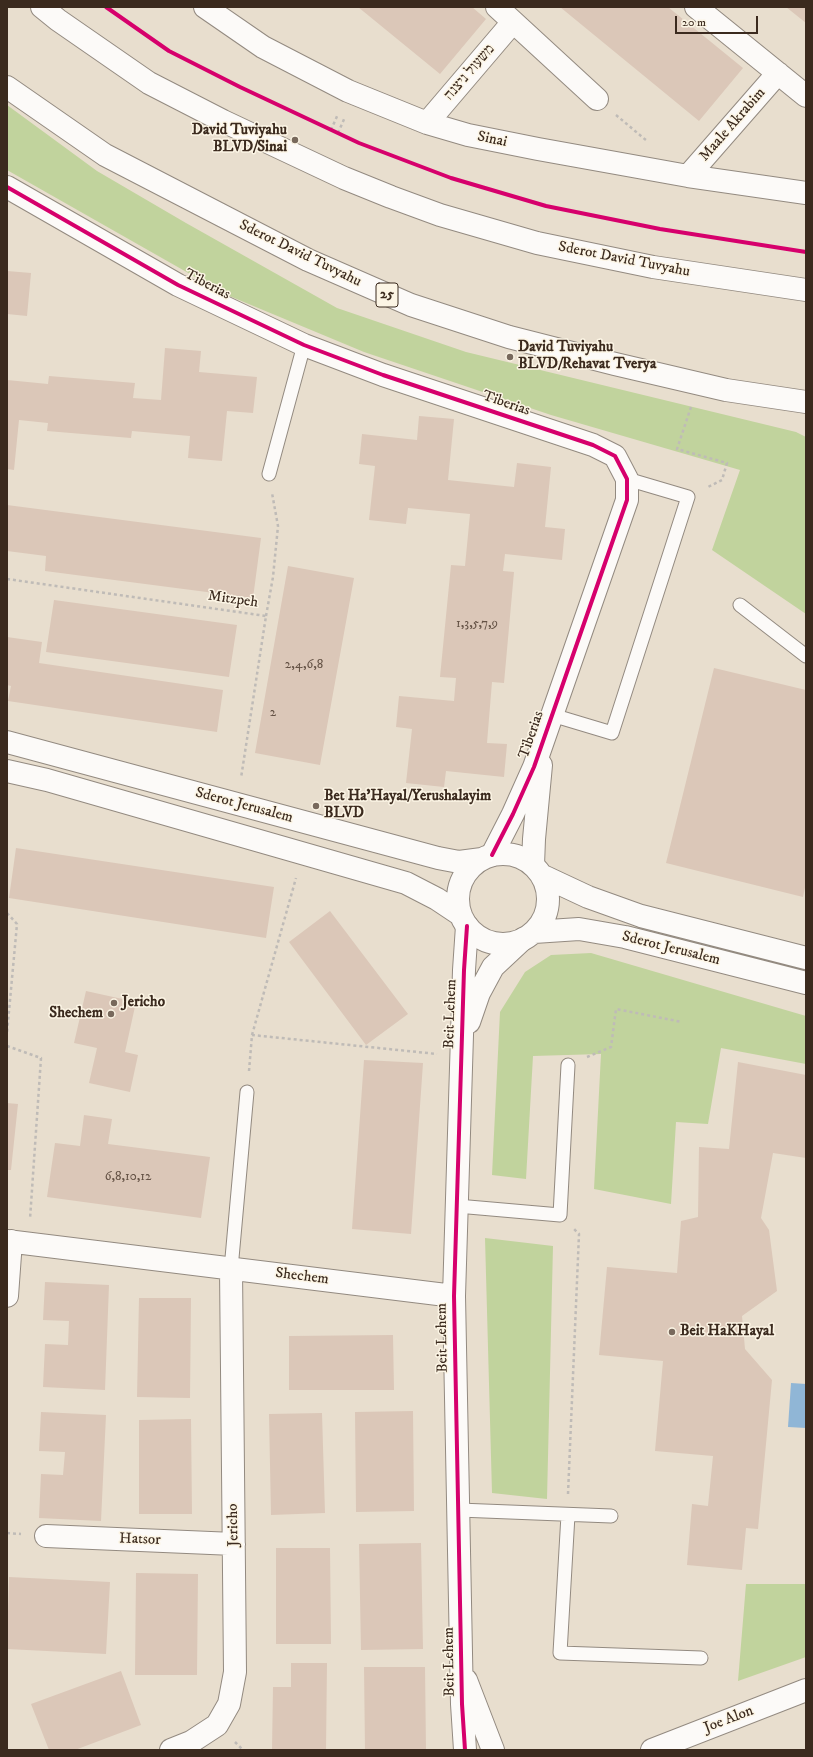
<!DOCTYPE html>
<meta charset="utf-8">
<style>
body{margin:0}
#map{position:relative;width:813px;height:1757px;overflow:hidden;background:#e8dece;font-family:"IM FELL DW Pica",serif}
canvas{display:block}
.frame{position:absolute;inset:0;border:8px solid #3b2a1e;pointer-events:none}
.scale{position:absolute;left:675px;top:16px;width:83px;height:18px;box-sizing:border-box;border:2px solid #3b2a1e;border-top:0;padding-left:5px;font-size:12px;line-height:14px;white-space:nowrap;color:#3b2a1e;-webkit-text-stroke:3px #fcf5e5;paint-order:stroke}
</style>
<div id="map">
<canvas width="813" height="1757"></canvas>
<div class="frame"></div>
<div class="scale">20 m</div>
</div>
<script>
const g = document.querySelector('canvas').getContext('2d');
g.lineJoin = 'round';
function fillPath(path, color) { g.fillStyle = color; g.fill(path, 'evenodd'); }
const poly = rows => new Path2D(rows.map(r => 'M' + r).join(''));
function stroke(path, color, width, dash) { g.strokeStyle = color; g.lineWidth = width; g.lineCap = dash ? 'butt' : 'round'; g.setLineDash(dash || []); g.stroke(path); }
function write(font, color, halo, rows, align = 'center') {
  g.font = font + ' "IM FELL DW Pica","Frank Ruhl Libre",serif'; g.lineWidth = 3; g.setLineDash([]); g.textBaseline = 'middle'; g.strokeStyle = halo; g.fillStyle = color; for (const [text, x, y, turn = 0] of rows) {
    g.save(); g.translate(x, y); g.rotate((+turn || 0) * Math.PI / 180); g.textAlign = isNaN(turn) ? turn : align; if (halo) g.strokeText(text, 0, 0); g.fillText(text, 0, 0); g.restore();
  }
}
fillPath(poly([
 [7,105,97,171,186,223,337,308,466,352,796,432,806,437,806,614,712,550,740,470,551,415,364,352,227,295,7,170],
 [591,953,806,1016,806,1064,721,1048,708,1124,676,1122,671,1204,594,1189,601,1054,533,1056,526,1179,492,1175,500,1012,525,972,551,955],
 [485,1238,553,1246,547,1499,492,1493],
 [746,1584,806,1584,806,1657,738,1681]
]), '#c1d39d');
fillPath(poly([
 [791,1383,806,1384,806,1428,788,1427]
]), '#90b6d6');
fillPath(poly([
 [358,7,472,7,486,19,440,74],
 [560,7,668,7,743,68,699,121],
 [786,7,806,7,806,23],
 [7,271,31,273,27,316,7,314],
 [165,348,201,351,199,372,257,377,253,413,227,411,222,461,188,458,190,436,132,431,131,438,47,431,48,423,19,420,14,470,7,469,7,380,48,384,49,376,135,383,133,398,161,400],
 [419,416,454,419,448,480,514,487,517,463,551,467,545,527,565,529,562,560,505,554,503,571,514,572,504,683,492,682,487,743,507,744,504,777,446,771,444,787,406,783,412,729,396,727,399,696,454,701,456,678,440,677,451,565,465,566,470,514,408,508,406,524,369,520,375,466,359,464,362,434,417,440],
 [7,505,261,538,253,598,45,571,46,556,7,551],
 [288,566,354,578,320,765,255,753],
 [54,600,237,625,229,677,46,652],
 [7,637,42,642,39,663,223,690,217,732,8,701,11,686,7,685],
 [714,668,806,690,806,883,803,897,666,863],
 [16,848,274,887,266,938,9,898],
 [330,911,408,1014,366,1045,289,942],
 [86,991,136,1002,125,1052,138,1055,130,1092,89,1083,97,1048,74,1043],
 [364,1060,423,1063,411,1234,352,1229],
 [738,1062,806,1075,806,1158,773,1153,761,1218,769,1230,777,1291,742,1316,745,1349,772,1380,758,1529,746,1528,742,1570,687,1565,692,1504,708,1506,713,1456,655,1451,663,1361,599,1355,607,1267,677,1273,681,1221,698,1217,699,1147,729,1149],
 [7,1103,18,1104,11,1170,7,1170],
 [84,1115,112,1119,108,1144,210,1157,201,1218,47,1197,55,1143,80,1146],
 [45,1282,109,1285,105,1390,43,1387,45,1344,68,1345,69,1321,43,1320],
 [139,1298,191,1298,190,1398,137,1397],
 [393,1335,394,1390,289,1390,289,1336],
 [413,1411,414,1511,356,1512,355,1412],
 [41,1412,106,1415,101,1521,39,1518,41,1474,63,1475,65,1452,39,1451],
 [322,1413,325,1513,271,1515,269,1414],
 [191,1419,192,1514,139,1514,139,1420],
 [421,1543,423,1649,361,1650,359,1544],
 [276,1548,330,1548,331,1644,276,1644],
 [136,1573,198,1574,197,1675,135,1675],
 [9,1577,110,1582,106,1654,7,1649],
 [291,1663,327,1663,326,1750,272,1750,273,1687,291,1687],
 [364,1667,425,1667,426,1750,365,1750],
 [121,1671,141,1725,75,1750,49,1750,31,1704]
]), '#dbc7b8');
const service = poly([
 [269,474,304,345],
 [740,605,806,656],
 [552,715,612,733,688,497,627,479],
 [457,1206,560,1215,568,1065],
 [231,1269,247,1092],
 [459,1510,611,1516],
 [568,1515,560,1653,701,1658]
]);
const minor = poly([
 [205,7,263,47,348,91,427,123,468,135,538,149,688,176,806,193],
 [497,7,597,99],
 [696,7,806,96],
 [427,123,513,22],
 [688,176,778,73],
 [7,187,178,285,304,345,383,375,593,445,615,456,627,479,627,500,534,767,513,814,492,855],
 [533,865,534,839,541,765],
 [469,1022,479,993,493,967,523,939],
 [7,1241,454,1296],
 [7,1296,11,1241],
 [46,1536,234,1544],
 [466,1680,493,1750],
 [171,1750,191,1742,217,1725,229,1704,235,1672,231,1269],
 [465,1750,462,1704,454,1296,464,970,467,926]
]);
const tertiary = poly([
 [7,742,438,858,459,862,482,859],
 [7,771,47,780,406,883,437,899,461,915],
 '458 899a45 45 0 1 1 90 0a45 45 0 1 1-90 0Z',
 [541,875,588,897,641,916,806,958],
 [534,932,579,929,625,937,806,983]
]);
const secondary = poly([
 [652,1750,806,1690]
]);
const trunk = poly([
 [42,7,58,20,149,83,223,121,344,178,391,197,440,215,537,243,653,267,806,290],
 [7,87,105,155,308,260,411,305,509,337,615,364,726,390,806,402]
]);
stroke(service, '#938a80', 15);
stroke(minor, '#938a80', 24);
stroke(tertiary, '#938a80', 24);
stroke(secondary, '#938a80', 24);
stroke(trunk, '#938a80', 24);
stroke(poly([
 [616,115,647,141],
 [331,130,338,114],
 [338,133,345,117],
 [691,407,677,449,727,463,722,480,706,488],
 [7,579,266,616,241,778],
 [266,616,273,577,278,526,272,493],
 [7,913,17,924,7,1033],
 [252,1035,296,878],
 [7,1046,41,1058,30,1219],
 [587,1057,611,1047,616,1009,682,1022],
 [249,1071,252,1035,437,1054],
 [568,1494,579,1234,574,1229],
 [7,1533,21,1534],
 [235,1742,243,1750]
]), '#bfbbb7', 2.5, [3, 3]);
stroke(service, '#fcfaf8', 13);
stroke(minor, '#fcfaf8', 22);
stroke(tertiary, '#fcfaf8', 22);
stroke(secondary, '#fcfaf8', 22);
stroke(trunk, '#fcfaf8', 22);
stroke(poly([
 [106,7,169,51,240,87,359,143,451,178,546,206,660,229,806,252],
 [7,187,178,285,304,345,383,375,593,445,615,456,627,479,627,500,534,767,513,814,492,855],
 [465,1750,462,1704,454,1296,464,970,467,926]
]), '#d6006c', 4);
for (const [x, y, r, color] of [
 [295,140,4,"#78695c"],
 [510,357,4,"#78695c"],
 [316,806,4,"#78695c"],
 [114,1003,4,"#78695c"],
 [111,1014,4,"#78695c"],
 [672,1332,4,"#78695c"]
]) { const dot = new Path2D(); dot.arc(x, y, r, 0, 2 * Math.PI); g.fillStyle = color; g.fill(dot); stroke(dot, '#fcf5e5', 1.5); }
write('13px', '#645245', null, [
 ["1,3,5,7,9",477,624],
 ["2,4,6,8",304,665],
 ["2",273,713],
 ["6,8,10,12",128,1177]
]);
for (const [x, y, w] of [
 [387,295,22]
]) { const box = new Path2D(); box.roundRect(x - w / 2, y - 12, w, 24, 3); g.fillStyle = '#fcf5e5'; g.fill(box); stroke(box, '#3b2a1e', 1); }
write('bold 14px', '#3b2a1e', null, [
 ["25",387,295]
]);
write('15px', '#3b2a1e', '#fcf5e5', [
 ["משעול ניצנה",470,73,-49],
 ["Maale Akrabim",733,125,-49],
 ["Sinai",492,140,12],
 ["Sderot David Tuvyahu",300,254,26],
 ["Sderot David Tuvyahu",624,260,11],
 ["Tiberias",207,285,27],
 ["Tiberias",506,404,19],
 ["Mitzpeh",233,600,8],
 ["Tiberias",532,735,-71],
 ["Sderot Jerusalem",244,806,15],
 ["Sderot Jerusalem",671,949,14],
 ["Beit Lehem",451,1014,-88],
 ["Shechem",302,1277,7],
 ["Beit Lehem",443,1338,-91],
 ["Jericho",234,1525,-91],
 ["Hatsor",140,1540,2],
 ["Beit Lehem",450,1662,-91],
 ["Joe Alon",729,1720,-21]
]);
write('bold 15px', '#3b2a1e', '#fcf5e5', [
 ["David Tuviyahu",287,131,"right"],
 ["BLVD/Sinai",287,148,"right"],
 ["David Tuviyahu",518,348],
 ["BLVD/Rehavat Tverya",518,365],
 ["Bet Ha'Hayal/Yerushalayim",324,797],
 ["BLVD",324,814],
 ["Jericho",122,1003],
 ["Shechem",103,1014,"right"],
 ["Beit HaKHayal",680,1332]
], 'left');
</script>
